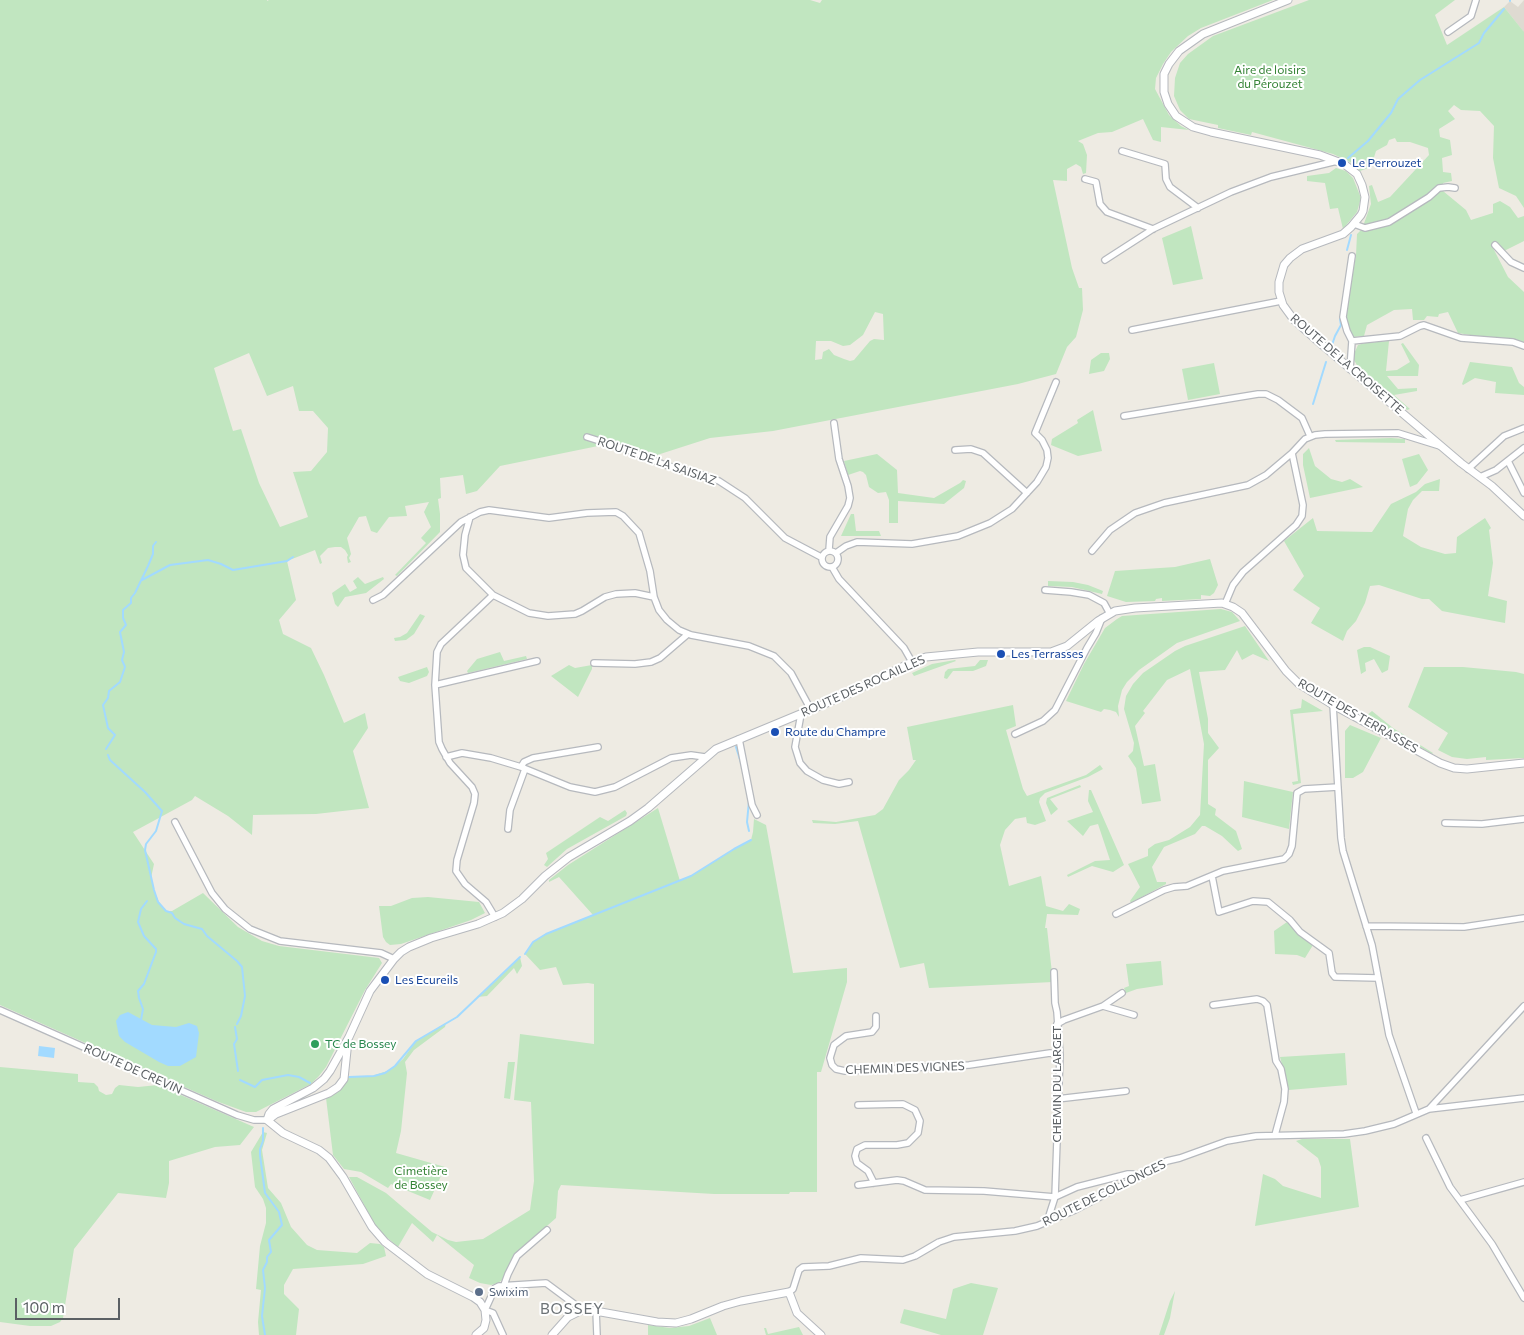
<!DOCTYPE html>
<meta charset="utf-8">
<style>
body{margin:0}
#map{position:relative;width:1524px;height:1335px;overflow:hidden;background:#eeebe3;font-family:Commissioner,sans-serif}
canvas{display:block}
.scale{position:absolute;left:15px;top:1298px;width:105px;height:22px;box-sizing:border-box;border:2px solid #5b6064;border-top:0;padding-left:6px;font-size:15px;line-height:18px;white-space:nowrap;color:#5b6064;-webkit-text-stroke:4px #fff;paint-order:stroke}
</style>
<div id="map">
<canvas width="1524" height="1335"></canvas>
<div class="scale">100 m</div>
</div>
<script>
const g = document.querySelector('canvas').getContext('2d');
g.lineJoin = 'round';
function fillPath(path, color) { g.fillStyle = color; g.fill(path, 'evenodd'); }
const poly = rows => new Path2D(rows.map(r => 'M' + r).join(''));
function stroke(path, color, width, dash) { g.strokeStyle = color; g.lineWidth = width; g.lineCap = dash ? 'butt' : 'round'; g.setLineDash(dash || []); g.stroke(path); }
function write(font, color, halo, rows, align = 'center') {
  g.font = font + ' Commissioner,sans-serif'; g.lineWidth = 4; g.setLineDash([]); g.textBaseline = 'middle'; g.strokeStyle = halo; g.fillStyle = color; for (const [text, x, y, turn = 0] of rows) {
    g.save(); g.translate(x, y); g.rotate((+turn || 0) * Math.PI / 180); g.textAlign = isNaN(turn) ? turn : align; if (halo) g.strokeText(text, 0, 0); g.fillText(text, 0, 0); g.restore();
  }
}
fillPath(poly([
 [1524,0,1524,141,1523,31,1504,7,1510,1,1518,7]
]), '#dedad1');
fillPath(poly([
 [0,0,267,0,267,1,269,0,810,0,820,3,822,0,1273,0,1201,28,1188,36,1171,52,1163,64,1156,78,1155,89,1169,115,1181,126,1189,130,1161,127,1161,142,1153,140,1143,119,1112,132,1098,133,1078,141,1083,144,1087,155,1086,173,1083,174,1081,167,1076,164,1067,169,1067,181,1053,180,1072,268,1079,288,1082,288,1083,310,1076,337,1067,347,1056,374,1018,384,773,431,710,438,654,456,603,440,603,445,500,466,477,491,466,494,463,475,440,478,441,498,438,499,440,514,440,532,397,576,395,575,426,543,421,538,431,527,424,512,429,502,405,506,407,516,389,517,377,533,371,531,366,516,359,517,347,538,351,554,349,558,351,562,348,563,347,557,348,555,345,550,341,547,335,547,328,548,320,556,322,563,320,564,315,550,287,561,296,600,279,620,283,634,311,648,324,675,344,723,365,713,368,728,353,751,369,808,316,814,253,815,252,835,228,816,195,796,192,800,133,832,154,864,151,878,154,890,159,902,166,911,172,911,203,893,238,927,262,941,279,946,379,958,382,963,365,990,326,1067,319,1076,311,1084,256,1112,246,1112,216,1101,0,1005],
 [875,312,883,314,884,340,874,339,870,341,854,360,850,361,844,359,834,355,829,349,823,352,822,359,815,360,816,341,831,341,843,346,850,345,863,335],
 [249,353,267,396,293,386,299,411,313,411,328,428,327,452,311,471,293,472,308,517,280,527,259,483,241,429,233,431,214,368],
 [1309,0,1455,0,1435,15,1447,45,1504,7,1524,32,1524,208,1516,196,1499,188,1493,158,1494,126,1480,111,1461,110,1454,105,1448,111,1455,119,1439,129,1440,137,1450,140,1452,155,1442,158,1443,172,1451,173,1452,181,1443,183,1443,191,1466,210,1471,220,1493,213,1493,204,1500,201,1510,207,1518,218,1524,216,1524,241,1504,251,1496,242,1492,246,1508,277,1524,292,1524,344,1458,333,1448,312,1439,314,1438,317,1427,316,1424,320,1413,320,1412,309,1394,310,1367,325,1364,336,1353,337,1345,320,1356,255,1357,234,1362,229,1371,204,1369,186,1372,185,1378,202,1390,197,1429,155,1428,148,1410,142,1397,142,1395,138,1389,140,1387,145,1376,151,1371,167,1360,171,1354,164,1333,154,1252,132,1251,135,1218,128,1218,125,1189,119,1180,110,1174,96,1175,78,1180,63,1188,54,1213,36],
 [1336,168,1346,171,1353,178,1361,198,1357,212,1343,229,1338,208,1330,209,1325,183,1307,181,1307,176,1329,173],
 [1191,226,1203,279,1173,285,1162,238],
 [1389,341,1386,371,1397,370,1410,362,1401,344,1403,343,1419,365,1418,376,1387,376,1398,389,1417,388,1417,391,1394,395,1410,409,1407,410,1358,367,1354,360,1353,356,1358,345,1365,343],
 [1101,353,1109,353,1110,359,1104,371,1089,374,1091,360],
 [1470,362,1512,367,1519,383,1524,387,1524,395,1495,393,1496,382,1475,378,1463,385,1462,384],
 [1214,363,1220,394,1188,400,1182,369],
 [1093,410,1102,451,1078,456,1051,445,1052,439,1078,423,1077,420],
 [1391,438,1405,439,1405,443,1336,442,1335,440],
 [1309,448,1315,466,1331,479,1342,482,1350,479,1363,487,1310,498,1303,465,1303,454],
 [877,454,897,470,898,493,934,498,960,483,963,480,966,481,964,488,944,504,898,501,898,523,889,523,889,500,886,492,878,493,869,487,866,475,863,472,860,471,848,475,844,461],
 [1419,454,1428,470,1417,484,1410,487,1402,459],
 [1440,479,1439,491,1422,491,1413,500,1408,509,1403,536,1421,547,1445,554,1456,553,1457,537,1485,518,1491,528,1489,530,1493,563,1488,596,1507,601,1505,623,1442,611,1429,599,1422,599,1379,585,1370,586,1365,603,1356,621,1347,631,1343,641,1311,623,1320,608,1293,590,1304,576,1284,541,1313,518,1317,531,1372,532,1391,504,1416,492,1425,484],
 [851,514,854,514,856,531,879,531,881,536,841,536],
 [1210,559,1218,585,1214,593,1210,596,1201,595,1201,599,1162,601,1162,598,1156,599,1155,601,1126,602,1107,596,1115,571,1175,567],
 [358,577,365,584,383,577,384,579,366,593,345,597,338,607,335,604,332,593,345,584,350,592,357,588,353,581],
 [1048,581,1073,582,1088,585,1103,591,1102,594,1072,587,1048,586],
 [1221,609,1232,612,1240,621,1177,643,1139,670,1127,682,1122,690,1118,706,1119,717,1116,712,1110,710,1104,709,1101,712,1066,701,1084,664,1105,628,1117,619,1122,616],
 [420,614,425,616,414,634,406,640,395,641,394,638,400,637,407,633],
 [1245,626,1269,661,1253,654,1242,660,1237,650,1225,670,1199,672,1208,719,1208,733,1219,748,1208,760,1208,804,1216,809,1215,815,1236,831,1242,849,1238,851,1222,836,1205,826,1202,826,1195,834,1164,847,1152,867,1157,882,1166,882,1166,884,1131,903,1130,901,1140,887,1128,864,1148,856,1148,849,1155,844,1169,840,1190,827,1200,815,1204,744,1190,669,1167,680,1143,711,1145,713,1135,726,1144,766,1155,764,1161,801,1142,804,1136,768,1128,756,1133,751,1134,743,1124,709,1126,696,1133,684,1143,673,1175,651,1185,646],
 [1364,647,1370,647,1390,656,1388,670,1382,673,1374,659,1365,663,1366,671,1361,674,1357,650],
 [500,652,504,661,526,656,527,659,468,673,467,671,477,659],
 [955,660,956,661,914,676,912,673,932,664],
 [980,660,988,660,986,666,973,671,953,671,947,679,944,678,945,672,948,669,975,666],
 [569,665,575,668,592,665,592,669,578,697,551,676],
 [427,667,429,672,427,676,409,683,400,681,398,677],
 [1424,667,1463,667,1516,672,1524,674,1524,758,1486,760,1486,757,1467,759,1452,757,1438,750,1448,733,1408,707],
 [1302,699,1323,711,1293,714,1301,783,1293,785,1292,782,1298,781,1290,710,1301,708],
 [1013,705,1016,726,1006,730,1023,789,1027,796,1086,775,1100,765,1103,769,1088,777,1045,793,1040,798,1039,802,1046,821,1035,825,1027,823,1026,817,1015,819,1005,830,1000,845,1009,886,1041,876,1046,906,1063,911,1069,904,1080,909,1078,915,1047,914,1045,928,1047,928,1053,982,929,988,924,963,900,968,858,821,835,824,813,823,812,820,836,822,875,815,883,809,899,780,909,770,916,760,913,760,907,727],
 [1372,711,1393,728,1433,753,1432,754,1366,716],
 [1350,725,1381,738,1363,772,1353,778,1345,778,1345,731],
 [1244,781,1293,792,1289,829,1242,817],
 [1080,785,1081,787,1050,799,1058,809,1051,815,1046,803,1047,798],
 [1089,790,1091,790,1124,865,1113,872,1092,866,1068,877,1067,875,1095,861,1110,860,1098,824,1090,826,1083,836,1067,821,1093,812,1088,801],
 [658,808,680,881,691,876,734,849,751,840,753,832,754,819,766,825,793,973,847,968,847,982,821,1072,817,1072,817,1192,790,1192,789,1194,714,1194,561,1185,558,1191,556,1218,514,1255,502,1280,498,1283,491,1285,480,1283,469,1278,474,1265,437,1235,433,1242,412,1223,398,1247,384,1235,375,1225,349,1177,357,1177,386,1193,432,1232,448,1240,456,1242,483,1239,530,1210,534,1181,531,1102,514,1100,520,1034,594,1044,594,984,588,983,563,985,556,967,540,970,525,954,533,942,546,934,593,915,559,877,549,882,549,880,568,865],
 [625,810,627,813,626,816,567,849,547,867,544,865,548,859,546,853,600,817,608,821],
 [428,897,479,902,485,913,471,920,401,944,390,945,386,942,383,937,379,906,391,906,412,898],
 [1287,922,1299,934,1313,945,1305,958,1297,955,1275,954,1274,931],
 [520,957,522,966,517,974,514,968,487,996,477,997,484,992],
 [1161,961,1163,985,1137,989,1126,993,1124,988,1129,986,1126,964],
 [446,1023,445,1027,414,1050,405,1062,407,1073,401,1131,396,1153,445,1167,430,1200,391,1184,388,1188,361,1172,344,1169,333,1155,326,1098,338,1092,345,1084,349,1077,369,1077,390,1070,403,1059,416,1041],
 [1345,1053,1347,1085,1289,1090,1280,1057],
 [508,1062,515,1062,510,1099,504,1098],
 [0,1067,78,1074,78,1082,94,1083,98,1087,99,1091,106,1095,112,1094,115,1088,119,1085,138,1087,158,1085,254,1127,240,1145,215,1147,169,1161,169,1183,166,1198,118,1193,74,1249,63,1318,60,1322,51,1326,30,1326,0,1322],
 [263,1132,267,1133,262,1150,268,1188,281,1203,291,1227,307,1245,317,1250,357,1253,370,1243,380,1244,384,1247,386,1256,363,1264,293,1269,284,1285,284,1294,299,1309,296,1335,259,1335,258,1322,261,1290,256,1289,260,1246,266,1223,266,1208,263,1199,255,1187,251,1152],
 [1302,1139,1350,1139,1359,1207,1255,1226,1263,1174,1275,1179,1283,1186,1321,1198,1321,1167,1318,1158,1296,1141],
 [971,1283,998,1288,983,1335,941,1335,900,1323,904,1309,946,1319,953,1289],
 [1175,1291,1170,1318,1164,1335,1159,1335,1170,1301],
 [710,1318,717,1335,648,1335,648,1325,670,1328,689,1326],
 [799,1327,803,1335,766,1335,764,1328,766,1328,768,1334]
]), '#c1e6c0');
fillPath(poly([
 [128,1012,152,1025,176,1027,189,1023,197,1026,199,1033,196,1057,180,1066,168,1066,159,1062,125,1042,119,1036,116,1021,120,1015],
 [39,1046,55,1048,54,1058,38,1056]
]), '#a2daff');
stroke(poly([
 [1510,0,1510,1],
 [1348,158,1368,141,1391,113,1398,99,1420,80,1479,43,1484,33,1504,9],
 [1347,250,1351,235],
 [1332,345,1335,336,1341,325,1340,319],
 [1313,404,1326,362],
 [142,580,170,565,208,560,221,564,233,570,287,561,293,557],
 [736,747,742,766],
 [106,749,115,735,108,728,103,705,108,698,109,691,120,682,125,667,122,660,124,652,120,632,126,625,123,618,123,610,131,603,131,598,135,593,148,566,153,554,153,546,156,542],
 [108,755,110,760,145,792,162,811,156,831,146,844,145,850,154,890,158,902,166,911,172,913,175,918,184,924,202,929,207,936,237,961,242,967,245,996,241,1016,237,1024],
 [749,831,747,822,749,801],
 [525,954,533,942,546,934,691,876,734,849,751,840],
 [141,1020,143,1009,139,998,138,991,144,984,156,952,156,949,144,936,138,922,141,909,147,901],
 [235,1027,237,1039,234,1044,238,1071],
 [349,1077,374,1076,385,1073,395,1066,416,1041,457,1017,520,957],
 [240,1080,255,1087,262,1080,288,1075,299,1077,310,1083],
 [263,1128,263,1141,260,1149,260,1155,265,1193,279,1212,282,1225,269,1240,271,1252,267,1257,267,1262,263,1270,265,1288,262,1316,265,1335]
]), '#a2daff', 2);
const minor = poly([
 [1448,32,1471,16,1476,0],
 [1122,151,1165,164,1166,179,1170,187,1198,208],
 [1085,179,1096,182,1100,204,1107,212,1153,229],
 [1354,224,1365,228,1389,222,1429,197,1439,188,1448,187,1455,188],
 [1495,245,1511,262,1524,268],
 [1105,260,1153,229,1231,192,1271,177,1337,161],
 [1132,330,1281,301],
 [1352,341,1400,336,1420,326,1424,325,1461,338,1513,342,1524,346],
 [1350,369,1352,341,1347,331,1343,317,1352,256],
 [1124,416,1258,394,1266,394,1278,400,1302,418,1310,436],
 [587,437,628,450,665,465,703,475,719,481,745,498,785,538,821,557],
 [955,450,971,449,983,453,1027,493],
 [1508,461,1524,493],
 [1468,469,1504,436,1524,428],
 [1480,477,1496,470,1524,448],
 [470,517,465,535,463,555,466,568,493,595,529,613,548,616,575,614,582,611,605,597,616,594,635,593,654,597],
 [829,550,830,537,848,506,850,498,848,486,839,459,834,423],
 '822 559a8 8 0 1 1 16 0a8 8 0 1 1-16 0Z',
 [1092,551,1110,530,1135,513,1164,503,1248,485,1266,475,1292,453],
 [836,553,846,546,857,542,912,544,958,536,990,523,1012,509,1037,482,1046,467,1048,458,1047,450,1042,440,1035,433,1056,382],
 [832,567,839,579,904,648,912,662],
 [1045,590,1071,592,1089,595,1104,603,1110,614],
 [493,595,441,644,437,652,435,685,439,742,442,749,450,763,472,787,475,794,474,803,457,860,456,871,465,884,486,902,495,917],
 [373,600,383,595,461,522,480,512,489,510,549,518,587,513,616,512,623,516,639,533,650,571,654,597,659,610,667,620,679,630,691,635,749,646,774,656,791,673,811,710],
 [1225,604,1233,585,1243,572,1296,525,1302,516,1303,505,1292,453,1305,439,1315,435,1325,434,1398,433,1440,446],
 [594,663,635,664,651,662,660,658,688,634],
 [435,685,537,661],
 [1333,705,1341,838,1343,851,1372,945,1389,1035,1416,1113],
 [801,714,795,747,800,763,807,771,823,780,839,784,849,782],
 [1015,734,1043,721,1055,710,1087,648,1096,633,1102,618],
 [739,739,752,805,757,815],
 [446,757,462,753,491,758,521,767,570,787,595,792,615,787,671,758,691,755,705,757],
 [521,767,524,762,533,758,598,747],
 [175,822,212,893,225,909,250,929,280,941,381,953,394,959],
 [1445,823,1482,824,1524,819],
 [508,829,510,810,525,769],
 [1212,876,1219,912,1253,901,1268,902,1290,920,1300,932,1329,953,1332,973,1335,977,1378,978],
 [1116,914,1164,890,1174,887,1187,886,1223,871,1284,859,1289,854,1292,846,1297,793,1304,789,1338,787],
 [1366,926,1464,927,1524,918],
 [1213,1005,1257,999,1263,1001,1267,1005,1276,1061,1281,1069,1285,1089,1284,1102,1275,1135],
 [1103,1006,1122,993],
 [0,1010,237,1115,254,1120,267,1120],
 [876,1016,876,1027,872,1032,846,1036,834,1045,830,1058,832,1065,836,1069,845,1071,969,1065,1050,1053,1060,1055],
 [1057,1024,1064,1020,1103,1006,1134,1015],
 [1057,1099,1126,1091],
 [858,1105,903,1104,915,1110,920,1121,918,1133,908,1143,897,1145,865,1145,857,1149,855,1156,857,1163,868,1171,874,1183],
 [1429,1109,1524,1006],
 [1426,1138,1450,1187,1492,1244,1524,1298],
 [858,1185,897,1180,904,1181,925,1190,984,1191,1055,1197,1077,1187,1128,1174,1133,1174,1138,1177],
 [1460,1200,1524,1182],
 [1047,1222,1055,1197,1060,1055,1057,1012,1055,1003,1054,972],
 [504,1285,508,1274,517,1256,547,1230],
 [789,1292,793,1289,799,1270,803,1267,829,1266,861,1258,903,1260,915,1256,939,1242,954,1237,1015,1231,1037,1226,1075,1210,1148,1172,1167,1161,1180,1158,1227,1141,1256,1136,1344,1134,1365,1131,1394,1124,1429,1109,1524,1098],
 [596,1310,597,1335],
 [503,1335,493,1313,485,1310,495,1288,499,1286,546,1283,577,1306,580,1311]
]);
const tertiary = poly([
 [1288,0,1203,34,1179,51,1169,64,1164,74,1164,92,1168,104,1176,116,1193,127,1211,132,1320,155,1344,164,1357,174,1362,185,1365,197,1363,211,1361,215,1351,227,1343,234,1302,249,1290,258,1284,265,1279,282,1279,292,1283,305,1294,320,1313,337,1461,463,1492,486,1524,516],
 [267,1120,269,1114,273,1109,313,1088,324,1079,330,1071,349,1037,370,991,394,959,401,952,409,947,431,938,478,924,503,913,522,899,545,876,569,857,630,821,648,808,716,749,846,695,912,662,926,657,978,652,1051,652,1067,646,1098,621,1115,611,1135,608,1222,603,1233,607,1242,613,1286,671,1299,684,1333,705,1440,763,1454,768,1467,769,1524,763],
 [267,1120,283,1133,319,1150,329,1158,343,1177,372,1227,385,1242,427,1274,473,1297,480,1302,485,1310,486,1320,484,1328,476,1335],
 [268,1120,276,1114,329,1093,338,1087,344,1079,348,1041],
 [552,1335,568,1317,584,1309,657,1322,676,1323,691,1319,723,1306,741,1301,789,1292,797,1313,821,1335]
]);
stroke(minor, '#b6b9be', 8);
stroke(tertiary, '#b6b9be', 9);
stroke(minor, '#fff', 5.5);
stroke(tertiary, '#fff', 7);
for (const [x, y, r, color] of [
 [1342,163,5,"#1a4fb4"],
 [1001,654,5,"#1a4fb4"],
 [775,732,5,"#1a4fb4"],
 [385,980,5,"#1a4fb4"],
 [315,1044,5,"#2e9e5b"],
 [479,1292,5,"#5c6f8a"]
]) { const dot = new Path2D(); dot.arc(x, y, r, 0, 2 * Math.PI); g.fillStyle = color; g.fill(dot); stroke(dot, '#fff', 2); }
write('12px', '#348335', '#fff', [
 ["Aire de loisirs",1270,70],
 ["du Pérouzet",1270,84],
 ["Cimetière",421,1171],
 ["de Bossey",421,1185]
]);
write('12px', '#164399', '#fff', [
 ["Le Perrouzet",1352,163],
 ["Les Terrasses",1011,654],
 ["Route du Champre",785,732],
 ["Les Ecureils",395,980]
], 'left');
write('12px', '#5b6064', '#fff', [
 ["ROUTE DE LA CROISETTE",1347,364,41],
 ["ROUTE DE LA SAISIAZ",657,461,19],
 ["ROUTE DES ROCAILLES",863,686,-24],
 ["ROUTE DES TERRASSES",1358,716,30],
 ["CHEMIN DES VIGNES",905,1068,-2],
 ["ROUTE DE CREVIN",133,1069,24],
 ["CHEMIN DU LARGET",1057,1084,-90],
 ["ROUTE DE COLLONGES",1104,1193,-26]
]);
write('12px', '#27864d', '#fff', [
 ["TC de Bossey",325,1044]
], 'left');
write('12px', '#4e5e75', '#fff', [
 ["Swixim",489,1292]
], 'left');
g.letterSpacing = '1px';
write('15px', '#6c7276', '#fff', [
 ["BOSSEY",572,1309]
]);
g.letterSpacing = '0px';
</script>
